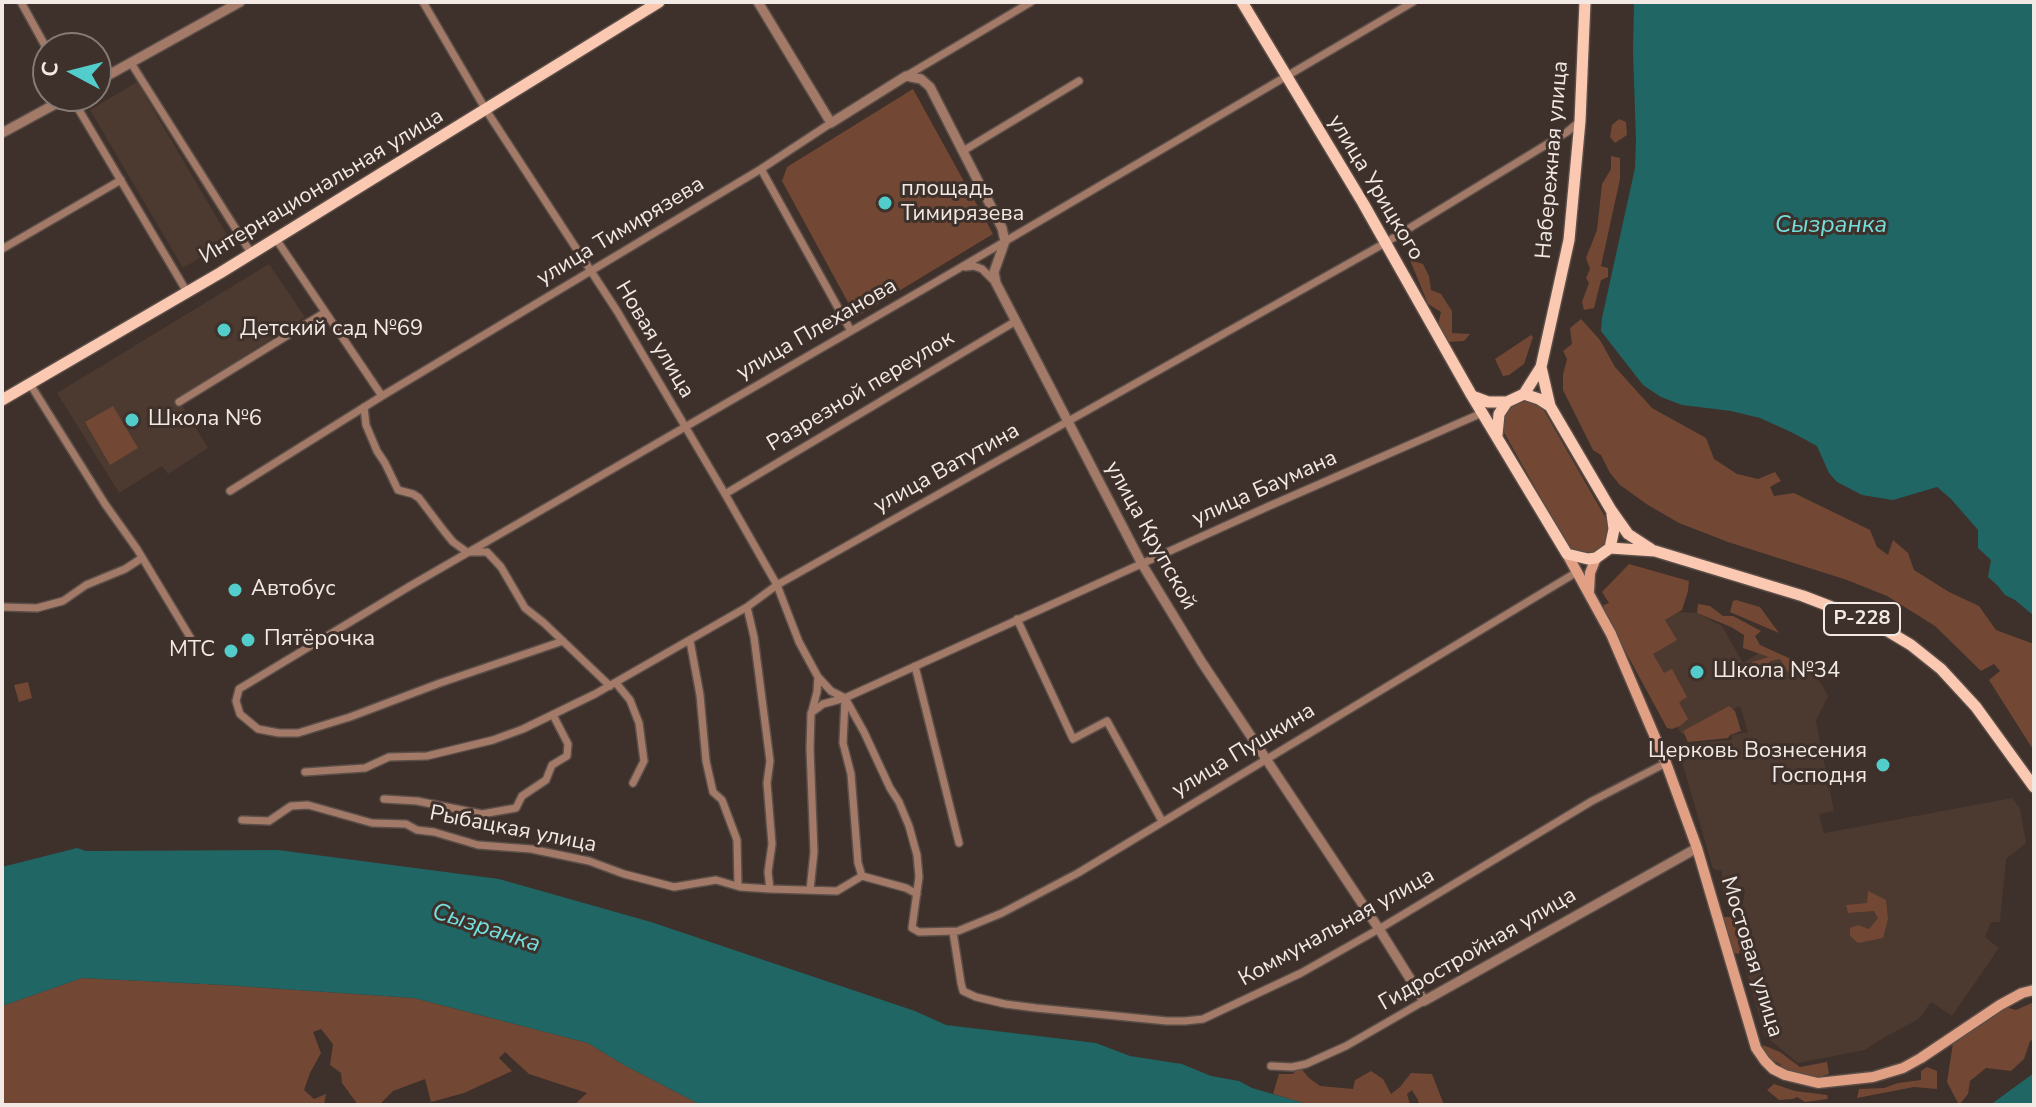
<!DOCTYPE html>
<meta charset="utf-8">
<style>
body{margin:0}
#map{position:relative;width:2036px;height:1107px;overflow:hidden;background:#3e302a;font-family:"Nunito Sans",sans-serif}
canvas{display:block}
.frame{position:absolute;inset:0;border:4px solid #f2e9e5;pointer-events:none}
.north{position:absolute;left:32px;top:32px;width:80px;height:80px;box-sizing:border-box;background:#3e302a;border:2px solid #867a75;border-radius:50%;rotate:277deg;font-size:22px;font-weight:700;line-height:32px;text-align:center;color:#f2e9e5}
.north::after{content:'';display:block;margin:auto;width:28px;height:36px;background:#53cdcb;clip-path:polygon(50% 0,100% 100%,50% 72%,0 100%)}
</style>
<div id="map">
<canvas width="2036" height="1107"></canvas>
<div class="frame"></div>
<div class="north">С</div>
</div>
<script>
const g = document.querySelector('canvas').getContext('2d');
g.lineJoin = 'round';
function fillPath(path, color) { g.fillStyle = color; g.fill(path, 'evenodd'); }
const poly = rows => new Path2D(rows.map(r => 'M' + r).join(''));
function stroke(path, color, width, dash) { g.strokeStyle = color; g.lineWidth = width; g.lineCap = dash ? 'butt' : 'round'; g.setLineDash(dash || []); g.stroke(path); }
function write(font, color, halo, rows, align = 'center') {
  g.font = font + ' "Nunito Sans",sans-serif'; g.lineWidth = 6; g.setLineDash([]); g.textBaseline = 'middle'; g.strokeStyle = halo; g.fillStyle = color; for (const [text, x, y, turn = 0] of rows) {
    g.save(); g.translate(x, y); g.rotate((+turn || 0) * Math.PI / 180); g.textAlign = isNaN(turn) ? turn : align; if (halo) g.strokeText(text, 0, 0); g.fillText(text, 0, 0); g.restore();
  }
}
fillPath(poly([
 [137,82,230,240,183,268,90,110],
 [269,264,305,317,185,394,177,397,208,448,168,474,162,466,119,493,57,393],
 [1678,612,1697,613,1722,626,1743,663,1765,649,1808,671,1821,683,1828,696,1816,721,1834,811,1819,814,1824,833,2012,798,2020,808,2026,843,2006,859,2000,922,1991,922,1985,937,1999,948,1952,1016,1931,1002,1919,1019,1885,1037,1865,1050,1798,1063,1765,1036,1740,950,1746,945,1740,920,1745,891,1723,891,1722,871,1713,869,1681,758,1687,744,1732,740,1732,735,1748,732,1740,706,1682,735,1630,642]
]), '#4c3930');
fillPath(poly([
 [913,89,993,234,856,317,782,181,787,167],
 [1619,119,1626,122,1627,135,1615,143,1610,137,1612,125],
 [1611,156,1620,158,1620,179,1601,266,1608,268,1608,277,1601,280,1594,308,1584,310,1582,302,1589,283,1586,278,1590,269,1586,258,1597,230,1602,184,1611,169],
 [1410,260,1423,264,1429,276,1431,290,1441,294,1452,311,1452,333,1470,334,1464,341,1446,342,1437,329,1441,312,1428,304],
 [1581,319,1600,340,1615,367,1652,408,1706,438,1714,459,1737,474,1758,479,1775,472,1781,481,1770,487,1774,496,1794,493,1870,530,1877,547,1888,555,1893,540,1908,553,1914,570,1949,592,1979,606,1996,630,2034,644,2034,751,1989,680,2000,671,1994,664,1981,671,1935,626,1887,596,1847,580,1728,542,1679,523,1648,505,1620,485,1610,473,1601,455,1593,450,1563,390,1563,375,1567,359,1563,351,1572,344,1570,328],
 [1531,335,1533,337,1524,364,1509,375,1503,376,1495,359],
 [1526,400,1542,407,1608,522,1609,532,1605,546,1593,554,1586,555,1570,549,1502,429,1504,415,1511,405,1519,401],
 [113,406,138,448,110,465,85,422],
 [1629,564,1689,581,1688,591,1682,610,1665,620,1677,640,1653,654,1664,673,1672,669,1687,697,1679,702,1688,719,1680,726,1672,729,1667,728,1603,610,1604,605,1609,603,1602,592],
 [1736,600,1760,607,1779,633,1730,612,1733,601],
 [1698,604,1710,606,1723,616,1733,616,1761,631,1755,636,1760,645,1791,659,1811,671,1802,675,1787,671,1780,659,1770,661,1767,667,1755,667,1752,662,1769,657,1743,648,1744,635,1731,627,1697,613],
 [28,682,32,698,19,702,14,685],
 [1729,706,1735,711,1741,731,1730,735,1728,738,1688,742,1683,731],
 [1868,891,1886,900,1888,919,1883,938,1858,943,1850,936,1850,928,1858,925,1869,929,1878,918,1874,911,1848,913,1846,905,1867,903],
 [1724,917,1732,917,1741,944,1739,954,1728,952,1721,927],
 [82,978,224,985,414,998,588,1043,624,1065,701,1105,574,1105,587,1093,529,1074,505,1052,499,1058,512,1071,464,1093,431,1102,425,1079,393,1091,379,1105,358,1105,342,1083,341,1073,330,1065,333,1044,321,1029,313,1032,321,1053,310,1073,304,1090,314,1099,326,1094,324,1105,2,1105,2,1006],
 [2034,1002,2034,1039,2030,1041,2024,1059,2011,1071,1986,1068,1970,1081,1968,1094,1959,1105,1947,1082,1953,1043,2005,1007,2016,1010],
 [1763,1045,1780,1052,1800,1067,1827,1062,1829,1074,1815,1078,1789,1076,1780,1064,1763,1056],
 [1299,1066,1309,1078,1320,1086,1353,1089,1355,1080,1371,1071,1383,1079,1391,1094,1400,1087,1411,1073,1432,1074,1444,1105,1419,1105,1418,1100,1412,1090,1407,1094,1410,1105,1310,1105,1273,1094,1279,1074,1293,1074],
 [1927,1067,1937,1071,1937,1089,1914,1087,1857,1098,1859,1089,1884,1088,1898,1083,1921,1080,1921,1071],
 [1774,1084,1795,1091,1827,1095,1828,1099,1805,1102,1797,1097,1793,1099,1779,1100,1767,1090]
]), '#724834');
fillPath(poly([
 [1634,2,2034,2,2034,616,2015,600,2005,595,1998,586,1988,577,1991,560,1978,548,1978,530,1951,499,1937,487,1893,500,1862,495,1837,482,1829,473,1817,446,1791,432,1760,418,1731,411,1682,405,1661,397,1643,385,1601,331,1602,318,1635,168,1636,140,1633,52],
 [77,848,86,851,278,850,499,879,651,922,915,1011,946,1025,1096,1043,1130,1056,1182,1064,1211,1076,1239,1081,1252,1088,1310,1105,701,1105,624,1065,588,1043,414,998,224,985,82,978,2,1006,2,867],
 [2034,1073,2034,1105,1990,1105]
]), '#1f6665');
const minor = poly([
 [21,2,48,51],
 [423,2,486,110,617,311,725,494,777,585,799,642,818,677,831,691,845,698],
 [131,63,251,253],
 [906,76,1031,2],
 [73,96,79,110,187,292],
 [963,151,1079,81],
 [761,169,851,331],
 [276,239,382,396],
 [2,249,121,180],
 [966,267,974,266,982,269,995,282],
 [30,384,105,504,137,549,190,637],
 [179,402,324,313],
 [364,407,366,425,377,451,385,463,398,490,413,494,419,498,444,531,453,542,467,552,487,552,501,567,525,608,544,623,610,686],
 [230,491,382,396,761,169,831,123],
 [725,494,1016,321],
 [2,607,37,608,63,601,86,585,125,569,142,558],
 [747,607,754,637,770,761,767,783,772,844,768,872,770,889],
 [1017,619,1073,739,1107,721,1162,821],
 [563,641,440,683,350,717,298,733,279,733,258,729,240,714,236,701,239,689,410,586,929,286,1413,2],
 [690,641,700,695,706,761,713,792,722,800,737,840,738,886],
 [915,666,959,843],
 [616,683,630,700,639,723,644,761,633,783],
 [845,698,864,732,890,788,899,802,909,826,917,855,919,877,912,928,919,932,958,931,1002,913,1078,873,1577,572],
 [845,700,843,743,851,774,858,863,862,876],
 [812,711,817,692,818,677],
 [305,772,365,768,389,757,427,756,493,740,523,729,595,694,747,607,777,585,1385,243,1567,132,1579,122],
 [384,799,417,801,482,814,516,808,522,796,546,780,552,765,567,756,568,744,553,715],
 [242,820,269,821,291,806,308,805,372,823,406,824,417,830,434,832,478,845,531,849,589,861,624,874,674,887,716,880,740,887,770,889,837,891,862,876,906,888,917,894],
 [810,890,814,852,810,749,811,713,823,704,845,698,1267,507,1482,413],
 [953,932,961,983,963,991,976,997,1005,1004,1036,1008,1167,1021,1185,1021,1203,1019,1301,973,1379,929,1592,801,1666,763],
 [1271,1066,1292,1067,1306,1064,1346,1046,1424,1001]
]);
const tertiary = poly([
 [758,2,831,123,906,76,921,79,930,87,1002,228,1005,241,994,272,996,283,1142,564,1201,661,1379,929,1424,1001,1697,848],
 [96,82,240,2],
 [2,133,70,96]
]);
const secondary = poly([
 [1567,554,1611,634,1666,763,1697,848,1756,1048,1765,1061,1773,1069,1785,1075,1818,1083,1873,1077,1903,1068,1921,1058,2000,1005,2022,993,2034,990],
 [1589,592,1590,573,1596,558]
]);
const primary = poly([
 [1242,2,1363,203,1472,396,1567,554,1588,559,1596,558,1610,548,1655,551,1803,596,1876,624,1911,645,1941,669,1976,707,2034,787],
 [1541,367,1550,406,1611,510,1628,534,1651,549],
 [1524,394,1539,399,1550,406],
 [1472,396,1488,402,1507,402,1524,394,1541,367,1569,240,1580,121,1585,2],
 [2,400,220,273,659,2],
 [1497,435,1499,414,1507,402],
 [1610,548,1614,529,1612,514]
]);
stroke(minor, '#5b4e48', 10);
stroke(tertiary, '#5b4e48', 12);
stroke(secondary, '#5b4e48', 13);
stroke(primary, '#5b4e48', 14);
stroke(minor, '#a27a67', 7);
stroke(tertiary, '#a27a67', 9);
stroke(secondary, '#e1a083', 10);
stroke(primary, '#fbc8b1', 11);
for (const [x, y, r, color] of [
 [885,203,8,"#53cdcb"],
 [224,330,8,"#53cdcb"],
 [132,420,8,"#53cdcb"],
 [235,590,8,"#53cdcb"],
 [248,640,8,"#53cdcb"],
 [231,651,8,"#53cdcb"],
 [1697,672,8,"#53cdcb"],
 [1883,765,8,"#53cdcb"]
]) { const dot = new Path2D(); dot.arc(x, y, r, 0, 2 * Math.PI); g.fillStyle = color; g.fill(dot); stroke(dot, '#3e302a', 3); }
for (const [x, y, w] of [
 [1862,619,76]
]) { const box = new Path2D(); box.roundRect(x - w / 2, y - 16, w, 32, 6); g.fillStyle = '#3e302a'; g.fill(box); stroke(box, '#f2e9e5', 2); }
write('bold 20px', '#f2e9e5', null, [
 ["Р-228",1862,619]
]);
write('22px', '#f2e9e5', '#3e302a', [
 ["Набережная улица",1553,160,-85],
 ["Интернациональная улица",322,187,-31],
 ["улица Урицкого",1375,188,59],
 ["улица Тимирязева",621,232,-31],
 ["улица Плеханова",817,330,-30],
 ["Новая улица",654,340,59],
 ["Разрезной переулок",861,392,-31],
 ["улица Ватутина",947,469,-29],
 ["улица Баумана",1265,489,-24],
 ["улица Крупской",1150,536,61],
 ["улица Пушкина",1244,751,-31],
 ["Рыбацкая улица",513,830,11],
 ["Коммунальная улица",1337,928,-29],
 ["Гидростройная улица",1478,950,-30],
 ["Мостовая улица",1751,957,73]
]);
write('22px', '#f2e9e5', '#3e302a', [
 ["площадь",901,190],
 ["Тимирязева",901,215],
 ["Детский сад №69",240,330],
 ["Школа №6",148,420],
 ["Автобус",251,590],
 ["Пятёрочка",264,640],
 ["МТС",215,651,"right"],
 ["Школа №34",1713,672],
 ["Церковь Вознесения",1867,752,"right"],
 ["Господня",1867,777,"right"]
], 'left');
write('italic 24px', '#74dedd', '#3e302a', [
 ["Сызранка",1831,226],
 ["Сызранка",486,929,18]
]);
</script>
